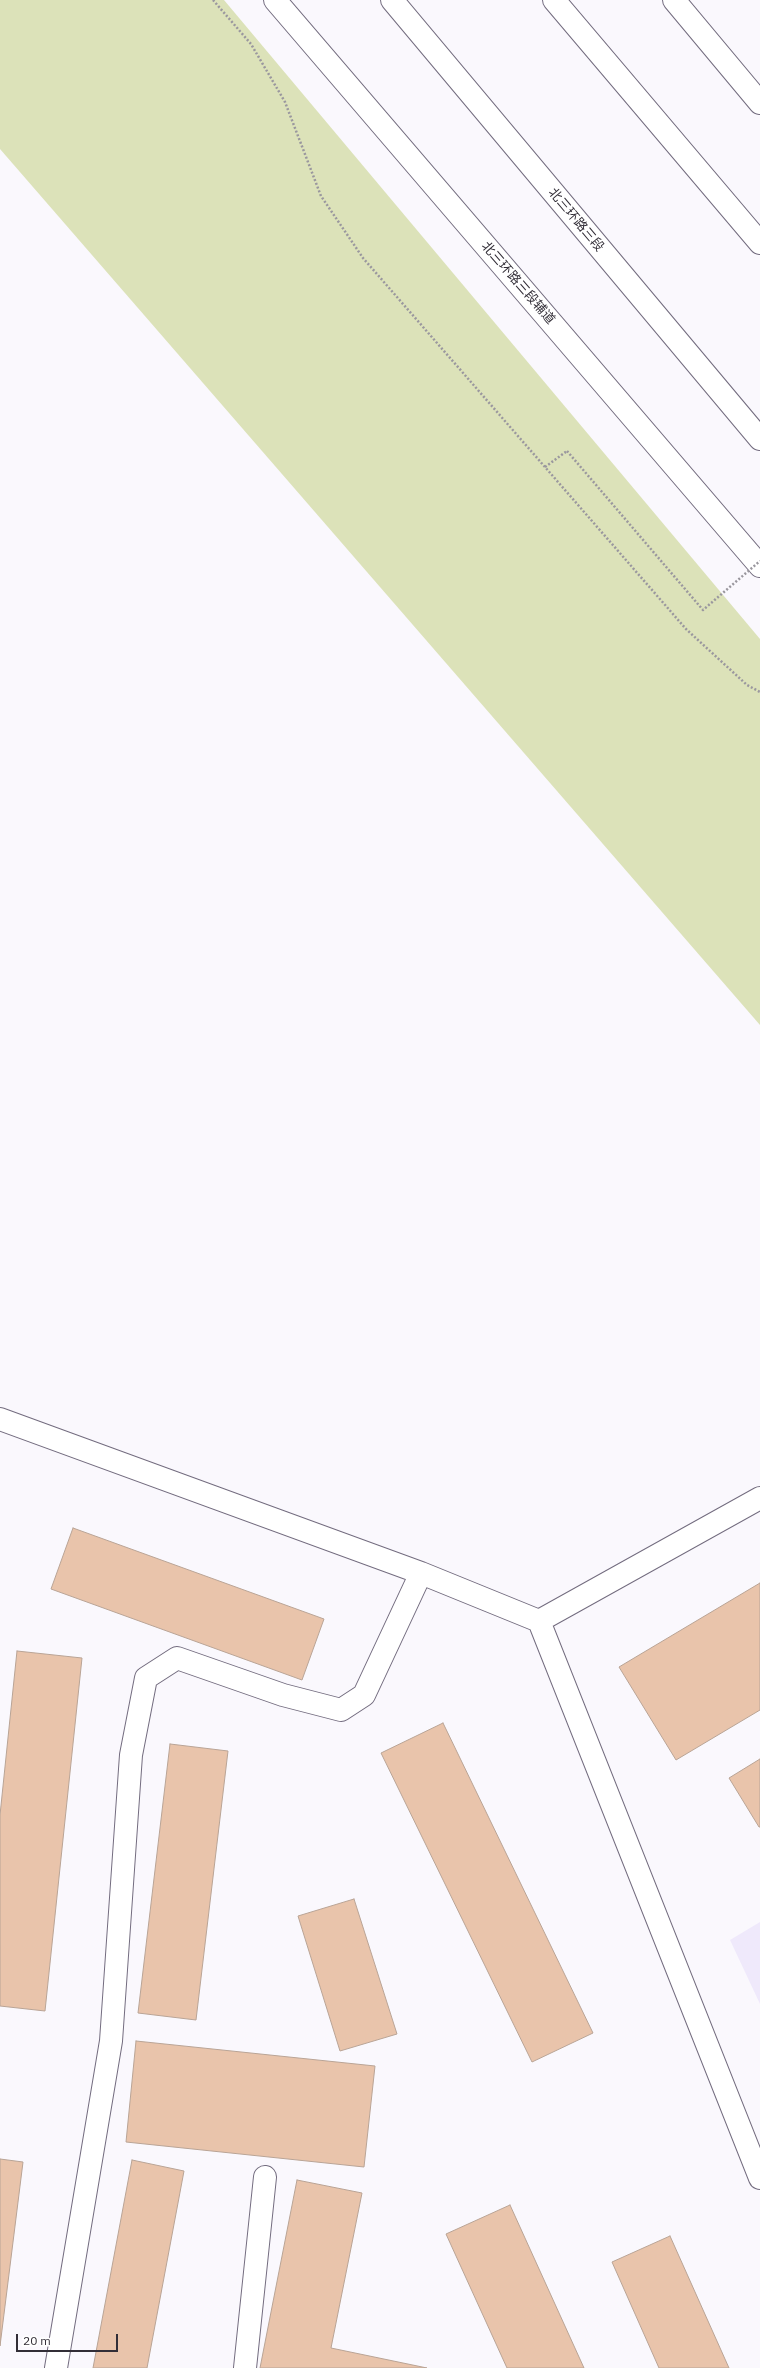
<!DOCTYPE html>
<meta charset="utf-8">
<style>
body{margin:0}
#map{position:relative;width:760px;height:2368px;overflow:hidden;background:#faf8fd;font-family:"IBM Plex Sans",sans-serif}
canvas{display:block}
.scale{position:absolute;left:16px;top:2334px;width:102px;height:18px;box-sizing:border-box;border:2px solid #322e37;border-top:0;padding-left:5px;font-size:12px;line-height:14px;white-space:nowrap;color:#322e37;-webkit-text-stroke:3px #fff;paint-order:stroke}
</style>
<div id="map">
<canvas width="760" height="2368"></canvas>
<div class="scale">20 m</div>
</div>
<script>
const g = document.querySelector('canvas').getContext('2d');
g.lineJoin = 'round';
function fillPath(path, color) { g.fillStyle = color; g.fill(path, 'evenodd'); }
const poly = rows => new Path2D(rows.map(r => 'M' + r).join(''));
function stroke(path, color, width, dash) { g.strokeStyle = color; g.lineWidth = width; g.lineCap = dash ? 'butt' : 'round'; g.setLineDash(dash || []); g.stroke(path); }
function write(font, color, halo, rows, align = 'center') {
  g.font = font + ' "IBM Plex Sans","Noto Sans SC",sans-serif'; g.lineWidth = 4; g.setLineDash([]); g.textBaseline = 'middle'; g.strokeStyle = halo; g.fillStyle = color; for (const [text, x, y, turn = 0] of rows) {
    g.save(); g.translate(x, y); g.rotate((+turn || 0) * Math.PI / 180); g.textAlign = isNaN(turn) ? turn : align; if (halo) g.strokeText(text, 0, 0); g.fillText(text, 0, 0); g.restore();
  }
}
fillPath(poly([
 [760,1922,760,2004,730,1940]
]), '#efe9fb');
fillPath(poly([
 [0,0,224,0,760,639,760,1025,0,149]
]), '#dce2b9');
const building = poly([
 [73,1528,324,1619,302,1680,51,1589,73,1528],
 [760,1583,760,1710,676,1760,619,1667,760,1583],
 [17,1651,82,1658,45,2011,0,2006,0,1815,17,1651],
 [443,1723,593,2033,532,2062,381,1753,443,1723],
 [170,1744,228,1751,196,2020,138,2013,170,1744],
 [760,1759,760,1827,759,1827,729,1778,760,1759],
 [354,1899,397,2034,340,2051,298,1916,354,1899],
 [136,2041,375,2066,364,2167,126,2142,136,2041],
 [0,2159,23,2162,0,2346,0,2159],
 [132,2160,184,2171,147,2368,93,2368,132,2160],
 [297,2180,362,2193,331,2348,427,2368,260,2368,297,2180],
 [510,2205,584,2368,507,2368,446,2234,510,2205],
 [670,2236,729,2368,659,2368,612,2262,670,2236]
]);
fillPath(building, '#e9c4ab');
stroke(building, '#b9a496', 1);
const minor = poly([
 [0,1419,421,1573,539,1621,760,2178],
 [539,1621,760,1498],
 [56,2368,111,2041,131,1755,146,1678,177,1658,283,1695,341,1710,364,1695,421,1573],
 [245,2368,265,2177]
]);
const secondary = poly([
 [275,0,760,566],
 [674,0,760,103]
]);
const trunk = poly([
 [392,0,760,439],
 [554,0,760,243]
]);
stroke(minor, '#736c7f', 24);
stroke(secondary, '#736c7f', 24);
stroke(trunk, '#736c7f', 24);
stroke(poly([
 [213,0,251,44,285,102,321,196,363,258,686,629,747,685,760,692],
 [545,467,567,451]
]), '#9a979e', 2.5, [2, 2]);
stroke(minor, '#fff', 22);
stroke(secondary, '#fff', 22);
stroke(trunk, '#fff', 22);
stroke(poly([
 [567,451,703,610,760,561]
]), '#9a979e', 2.5, [2, 2]);
write('13px', '#322e37', '#fff', [
 ["北三环路三段",576,220,50],
 ["北三环路三段辅道",518,283,49]
]);
</script>
